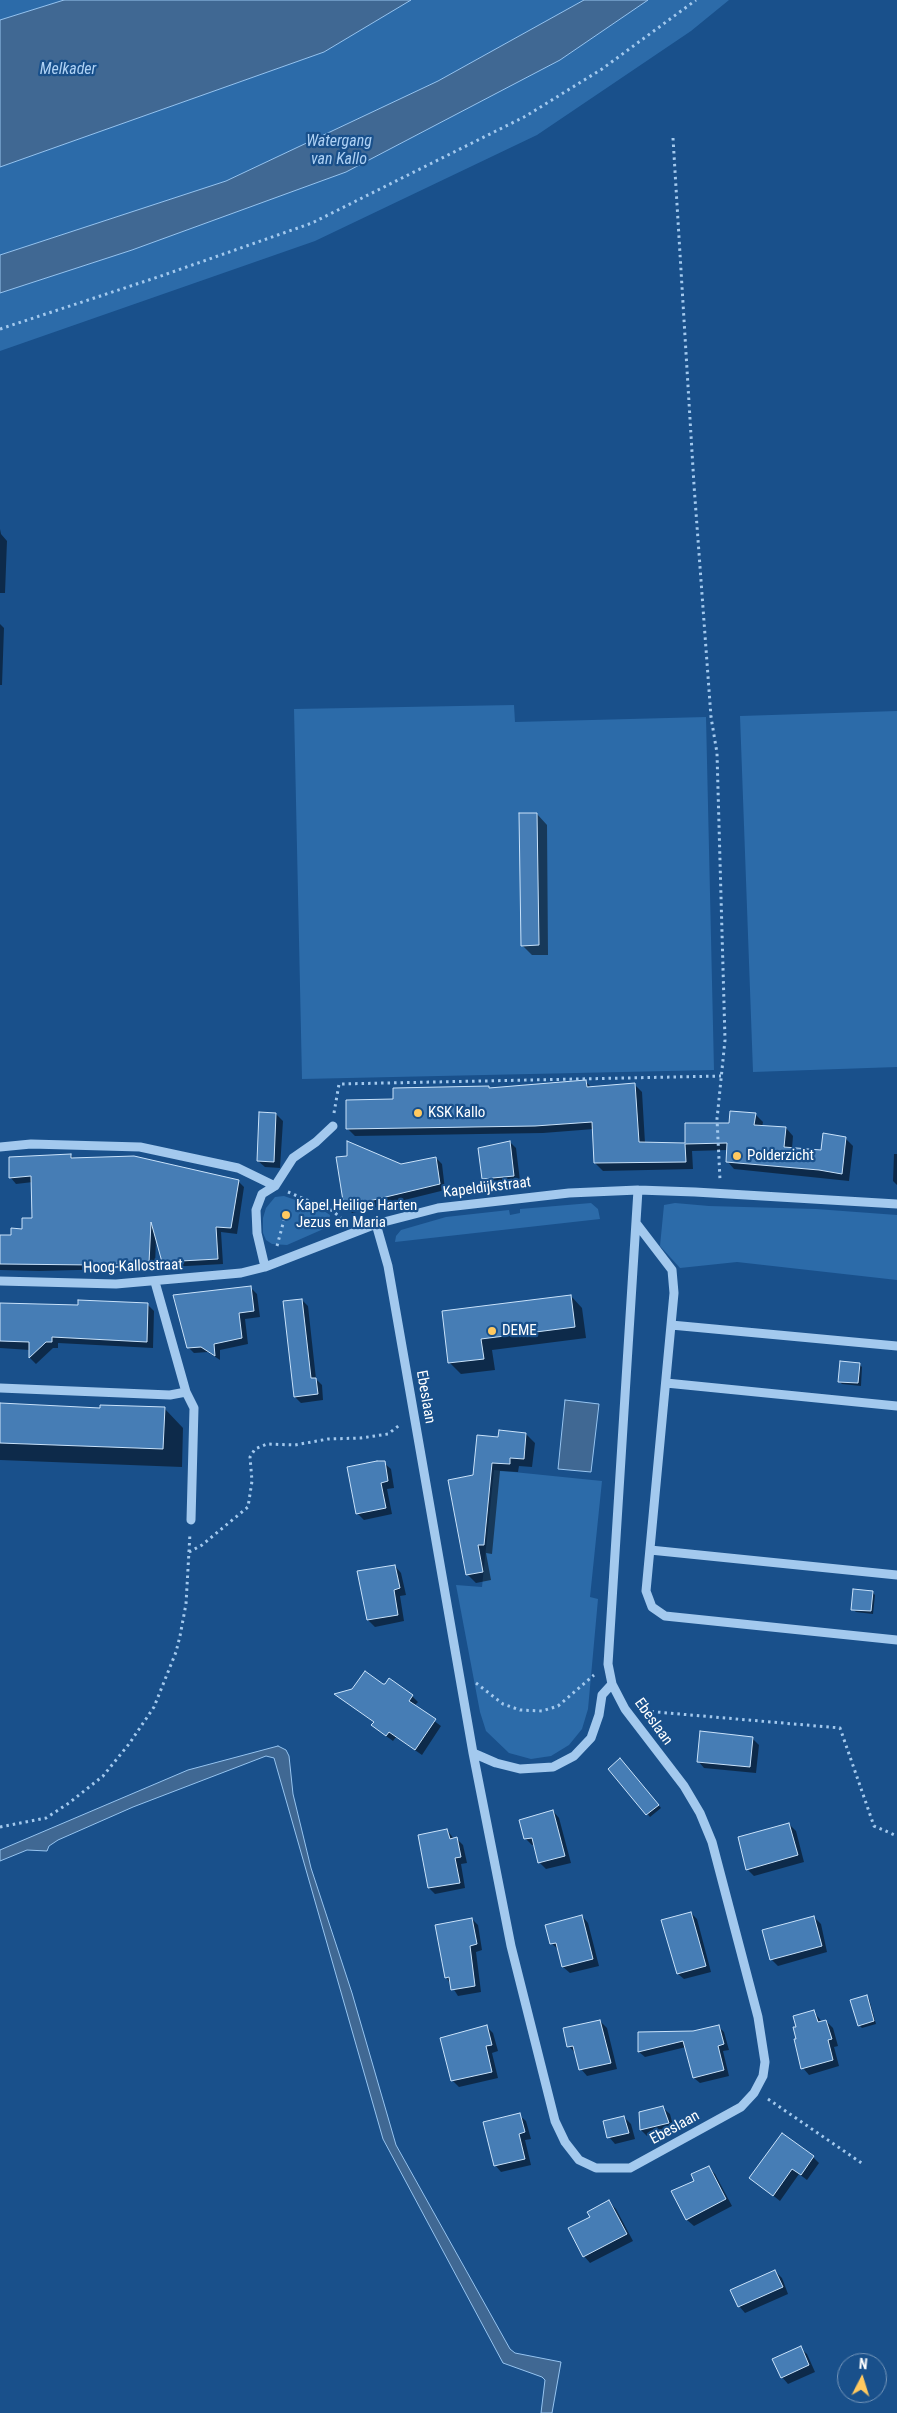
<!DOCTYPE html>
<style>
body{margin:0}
#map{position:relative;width:897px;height:2413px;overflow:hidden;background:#19508b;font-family:"Roboto Condensed",sans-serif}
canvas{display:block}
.north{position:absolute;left:837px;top:2353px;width:50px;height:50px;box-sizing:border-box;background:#19508b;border:1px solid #7596b9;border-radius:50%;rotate:5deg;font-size:14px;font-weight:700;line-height:20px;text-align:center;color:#fff}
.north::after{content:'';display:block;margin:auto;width:18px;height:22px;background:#ffc960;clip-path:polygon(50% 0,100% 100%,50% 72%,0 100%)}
</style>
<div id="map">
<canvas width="897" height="2413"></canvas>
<div class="north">N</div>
</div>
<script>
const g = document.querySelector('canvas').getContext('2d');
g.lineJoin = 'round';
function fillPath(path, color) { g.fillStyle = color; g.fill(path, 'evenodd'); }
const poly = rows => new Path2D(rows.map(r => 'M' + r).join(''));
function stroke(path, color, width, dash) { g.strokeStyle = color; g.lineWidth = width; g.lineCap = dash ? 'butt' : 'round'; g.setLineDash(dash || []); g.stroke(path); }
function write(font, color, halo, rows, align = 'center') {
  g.font = font + ' "Roboto Condensed",sans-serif'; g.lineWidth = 4.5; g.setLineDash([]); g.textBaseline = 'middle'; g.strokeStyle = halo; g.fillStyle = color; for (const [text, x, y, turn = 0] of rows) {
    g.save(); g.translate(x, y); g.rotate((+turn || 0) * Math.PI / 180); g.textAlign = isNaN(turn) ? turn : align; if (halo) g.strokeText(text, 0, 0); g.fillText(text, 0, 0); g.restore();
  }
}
fillPath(poly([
 [0,0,64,0,0,20],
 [411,0,584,0,438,81,226,181,0,255,0,167,324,52],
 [648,0,729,0,691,31,537,135,315,241,0,351,0,293,132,250,346,172,560,60],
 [514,705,515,722,706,717,714,1070,302,1079,294,709],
 [897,711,897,1067,753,1072,740,716],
 [284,1196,321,1209,330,1215,328,1227,287,1245,272,1244,266,1240,263,1233,263,1218,266,1208,275,1197],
 [591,1203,598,1209,600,1219,395,1242,396,1236,401,1230,446,1217,509,1210,510,1215,520,1213,520,1209],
 [675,1203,709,1206,816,1209,897,1215,897,1280,737,1262,680,1268,660,1246,664,1205],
 [494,1470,602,1481,590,1597,598,1599,588,1709,582,1729,569,1745,551,1756,531,1759,509,1753,486,1731,480,1712,456,1585,482,1587]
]), '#2c6ba9');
const water = poly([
 [64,0,411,0,324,52,0,167,0,20,64,0],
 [584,0,648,0,560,60,346,172,132,250,0,293,0,255,226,181,438,81,584,0],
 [565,1400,599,1404,591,1472,558,1469,565,1400],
 [278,1746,286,1750,289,1756,293,1794,311,1868,352,1993,396,2145,510,2349,515,2353,561,2362,552,2413,541,2413,545,2380,542,2377,503,2363,383,2139,274,1758,266,1756,133,1807,58,1840,49,1846,47,1851,27,1850,0,1861,0,1850,188,1770,278,1746]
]);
fillPath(water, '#406893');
stroke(water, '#96c4f0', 1);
fillPath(poly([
 [0,529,1,534,7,541,5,593,0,593],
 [0,624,4,628,2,685,0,685],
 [537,814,547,825,548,955,532,955,522,945],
 [586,1082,592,1088,634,1084,642,1092,645,1143,686,1144,686,1125,730,1124,755,1114,763,1122,762,1127,786,1128,793,1136,792,1149,822,1152,845,1138,853,1146,849,1181,734,1169,727,1161,728,1150,692,1151,693,1169,603,1171,595,1163,594,1129,543,1133,355,1136,348,1129,395,1100],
 [276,1114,283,1121,280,1168,265,1167,258,1161],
 [510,1142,516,1148,520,1181,489,1185,483,1179],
 [894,1154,897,1154,897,1185,893,1181],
 [71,1155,74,1159,238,1181,244,1187,237,1234,221,1232,223,1264,169,1267,163,1261,156,1237,155,1268,39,1271,0,1270,0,1236,12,1236,24,1230,33,1219,33,1182,16,1184,11,1178,10,1158],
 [436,1158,442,1164,445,1190,352,1213,345,1206,401,1165],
 [251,1288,257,1294,260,1317,245,1319,248,1344,220,1350,220,1360,208,1352,194,1353,188,1347],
 [571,1296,582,1308,586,1338,492,1350,495,1370,461,1374,449,1362,443,1312],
 [302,1300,308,1306,316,1379,322,1385,323,1400,301,1403,295,1397],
 [0,1304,79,1307,147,1304,154,1311,153,1348,58,1343,58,1348,53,1348,36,1364,30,1358,30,1350,0,1348],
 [859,1364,862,1367,861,1386,842,1384,839,1381],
 [0,1404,81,1408,165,1409,183,1428,182,1467,0,1460],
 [526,1434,535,1443,532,1467,519,1466,518,1472,500,1471,492,1554,486,1553,491,1580,476,1583,467,1574,474,1476,499,1438],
 [384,1463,391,1469,394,1488,387,1489,392,1514,364,1520,357,1513],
 [395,1566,401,1573,406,1595,400,1596,404,1621,375,1627,368,1620,359,1572],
 [872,1592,875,1595,873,1614,856,1612,853,1609],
 [337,1695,412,1696,418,1702,414,1706,441,1726,422,1755,396,1737,393,1741,379,1731,373,1725,375,1723],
 [752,1738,759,1745,756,1773,704,1768,698,1761],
 [623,1763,661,1808,650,1817,610,1769],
 [553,1811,559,1818,571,1863,546,1869,539,1862,535,1845,532,1845,526,1839],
 [789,1824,796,1831,804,1862,754,1876,747,1869],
 [447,1830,454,1839,457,1839,463,1845,467,1863,461,1864,465,1888,435,1894,429,1888,420,1836],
 [691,1913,697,1919,711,1972,684,1979,678,1974],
 [582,1916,588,1923,599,1966,570,1973,563,1967,559,1950,551,1943],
 [814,1917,821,1924,827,1952,778,1966,771,1959],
 [472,1919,478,1925,482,1950,476,1952,481,1992,458,1996,446,1977],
 [866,1996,869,1999,876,2024,862,2028,859,2025],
 [814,2012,822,2022,826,2021,833,2028,838,2046,834,2047,839,2066,809,2075,803,2068,798,2027],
 [600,2021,607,2028,617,2069,587,2076,581,2069,575,2053,569,2046],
 [718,2026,724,2032,729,2050,723,2051,729,2076,700,2083,694,2078,686,2047,645,2057,639,2052,639,2033,693,2033],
 [487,2027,493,2033,498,2051,492,2053,498,2078,459,2087,452,2080],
 [663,2108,670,2114,674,2129,647,2136,641,2130],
 [519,2115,526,2121,531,2139,525,2140,531,2165,501,2172,495,2165],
 [624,2117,631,2124,635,2139,615,2144,609,2137],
 [813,2157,819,2163,807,2180,799,2174,780,2201,751,2178],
 [708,2167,715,2174,732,2206,694,2226,687,2220,673,2192,695,2181],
 [609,2202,616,2209,633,2241,590,2263,584,2256],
 [775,2271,782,2278,788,2294,745,2313,739,2306],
 [800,2348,807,2354,815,2372,788,2384,782,2377]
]), '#0007');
const building = poly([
 [519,813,537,813,539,945,521,946,519,813],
 [586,1080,587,1087,635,1083,639,1142,685,1143,685,1123,729,1123,730,1111,756,1113,754,1125,786,1127,784,1147,821,1150,823,1133,846,1137,842,1174,819,1170,726,1162,727,1143,685,1144,686,1162,594,1163,592,1122,535,1126,346,1129,346,1100,393,1099,393,1088,489,1086,489,1088,586,1080],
 [259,1112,276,1113,274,1162,257,1161,259,1112],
 [347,1141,401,1164,436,1157,440,1184,344,1207,336,1157,347,1156,347,1141],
 [510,1141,514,1176,482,1179,478,1148,510,1141],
 [71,1154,71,1158,134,1156,239,1180,231,1228,216,1227,218,1259,162,1262,151,1222,149,1263,95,1265,0,1264,0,1235,11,1235,11,1228,22,1229,22,1218,32,1218,31,1176,9,1178,9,1157,71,1154],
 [251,1286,254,1311,239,1313,242,1338,214,1344,215,1356,201,1347,187,1348,173,1295,251,1286],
 [571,1295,575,1327,481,1339,484,1359,448,1363,442,1311,571,1295],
 [302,1299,311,1378,316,1378,318,1394,294,1397,283,1301,302,1299],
 [78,1300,148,1303,147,1342,52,1337,52,1342,46,1342,29,1358,29,1342,0,1341,0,1303,78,1305,78,1300],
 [840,1361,860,1363,858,1383,838,1382,840,1361],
 [0,1403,100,1408,100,1405,165,1407,163,1449,0,1443,0,1403],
 [499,1430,526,1433,524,1459,510,1458,510,1464,492,1463,484,1545,478,1545,483,1572,466,1575,448,1480,473,1475,477,1435,498,1437,499,1430],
 [377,1461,385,1461,388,1481,381,1483,386,1508,356,1514,347,1467,377,1461],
 [395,1565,400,1588,394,1590,398,1615,367,1620,357,1571,395,1565],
 [853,1589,873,1591,871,1611,851,1610,853,1589],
 [365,1671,383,1684,385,1684,389,1678,413,1695,409,1701,436,1719,415,1750,389,1732,386,1736,371,1725,374,1722,334,1694,352,1689,365,1671],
 [700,1731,753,1737,750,1767,697,1762,700,1731],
 [620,1758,659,1805,646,1815,608,1769,620,1758],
 [553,1810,565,1856,538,1863,532,1838,524,1839,519,1820,553,1810],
 [789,1823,798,1855,746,1870,738,1837,789,1823],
 [447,1829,450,1839,457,1837,461,1857,455,1858,460,1883,428,1888,418,1835,447,1829],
 [691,1912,706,1966,677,1974,661,1920,691,1912],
 [582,1915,593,1959,562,1967,556,1943,550,1944,545,1925,582,1915],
 [814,1916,822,1946,770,1960,762,1930,814,1916],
 [472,1918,477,1944,470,1946,475,1986,451,1990,449,1977,445,1978,435,1925,472,1918],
 [867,1995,874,2021,858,2026,850,2000,867,1995],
 [814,2010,818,2022,826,2020,832,2039,828,2040,833,2060,801,2069,794,2039,796,2039,793,2027,796,2027,793,2016,814,2010],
 [600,2020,611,2063,579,2070,573,2046,567,2047,563,2028,600,2020],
 [487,2025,492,2045,486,2046,492,2072,451,2081,440,2038,487,2025],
 [719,2025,724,2044,718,2046,724,2070,693,2078,683,2041,638,2052,638,2032,693,2031,719,2025],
 [663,2106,669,2123,640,2130,639,2112,663,2106],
 [520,2113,525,2132,519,2134,525,2159,494,2166,483,2122,520,2113],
 [624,2116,629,2133,607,2138,603,2121,624,2116],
 [782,2133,814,2156,801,2175,792,2169,773,2196,749,2178,782,2133],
 [709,2166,726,2199,686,2220,671,2191,694,2181,691,2174,709,2166],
 [609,2200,627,2234,583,2257,568,2228,590,2217,587,2212,609,2200],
 [775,2270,783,2287,738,2307,730,2290,775,2270],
 [801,2346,809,2365,781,2378,772,2359,801,2346]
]);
fillPath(building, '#467db5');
stroke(building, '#c9e2fa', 1);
stroke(poly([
 [673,138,694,485,711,717,717,753,725,1040,717,1119,720,1180],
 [0,329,158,277,312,223,526,116,602,69,696,0],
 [334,1113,339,1084,721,1076],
 [288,1192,333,1211,344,1221],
 [277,1246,284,1220],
 [189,1552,202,1545,248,1507,252,1481,250,1457,255,1449,267,1444,295,1445,328,1439,361,1438,388,1434,401,1424],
 [476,1683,503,1704,520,1710,542,1711,558,1706,594,1675],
 [645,1711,840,1728,874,1826,897,1836],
 [0,1827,46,1818,69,1803,103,1776,129,1744,154,1707,176,1652,180,1636,186,1604,190,1533],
 [768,2099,863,2164]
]), '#a3c9ee', 3, [2.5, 4]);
stroke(poly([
 [0,1147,31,1144,140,1147,238,1168,275,1186],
 [636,1223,672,1270,674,1293,646,1591,652,1607,665,1616,897,1640],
 [376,1224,388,1266,473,1753,511,1946,555,2121,565,2142,579,2160,596,2168,630,2168,741,2107,754,2093,763,2076,765,2062,758,2017,712,1842,700,1813,684,1786,625,1709,612,1684,608,1664,638,1190],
 [265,1267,257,1233,256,1210,262,1194,275,1186,293,1158,316,1142,333,1126],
 [0,1281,116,1284,241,1273,265,1267,376,1224,438,1208,569,1193,638,1190,695,1192,897,1204],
 [155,1282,186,1392,194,1408,191,1520],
 [671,1325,897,1346],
 [666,1383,897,1406],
 [0,1388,170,1395,186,1392],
 [650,1550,897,1575],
 [473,1753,496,1763,520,1769,553,1767,574,1756,591,1738,599,1715,602,1695,612,1684]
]), '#a3c9ee', 9);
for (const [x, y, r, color] of [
 [418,1113,5,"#ffc960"],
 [737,1156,5,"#ffc960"],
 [286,1215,5,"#ffc960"],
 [492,1331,5,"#ffc960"]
]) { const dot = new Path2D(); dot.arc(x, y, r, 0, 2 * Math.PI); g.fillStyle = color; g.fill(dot); stroke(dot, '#19508b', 2); }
write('15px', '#fff', '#19508b', [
 ["KSK Kallo",428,1113],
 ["Polderzicht",747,1156],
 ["Kapel Heilige Harten",296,1206],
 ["Jezus en Maria",296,1223],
 ["DEME",502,1331]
], 'left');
write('15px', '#fff', '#19508b', [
 ["Kapeldijkstraat",487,1188,-7],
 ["Hoog-Kallostraat",133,1267,-2],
 ["Ebeslaan",425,1397,80],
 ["Ebeslaan",653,1722,54],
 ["Ebeslaan",675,2128,-29]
]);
write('italic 16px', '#afd2f5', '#19508b', [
 ["Melkader",68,70],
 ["Watergang",339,142],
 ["van Kallo",339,160]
]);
</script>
